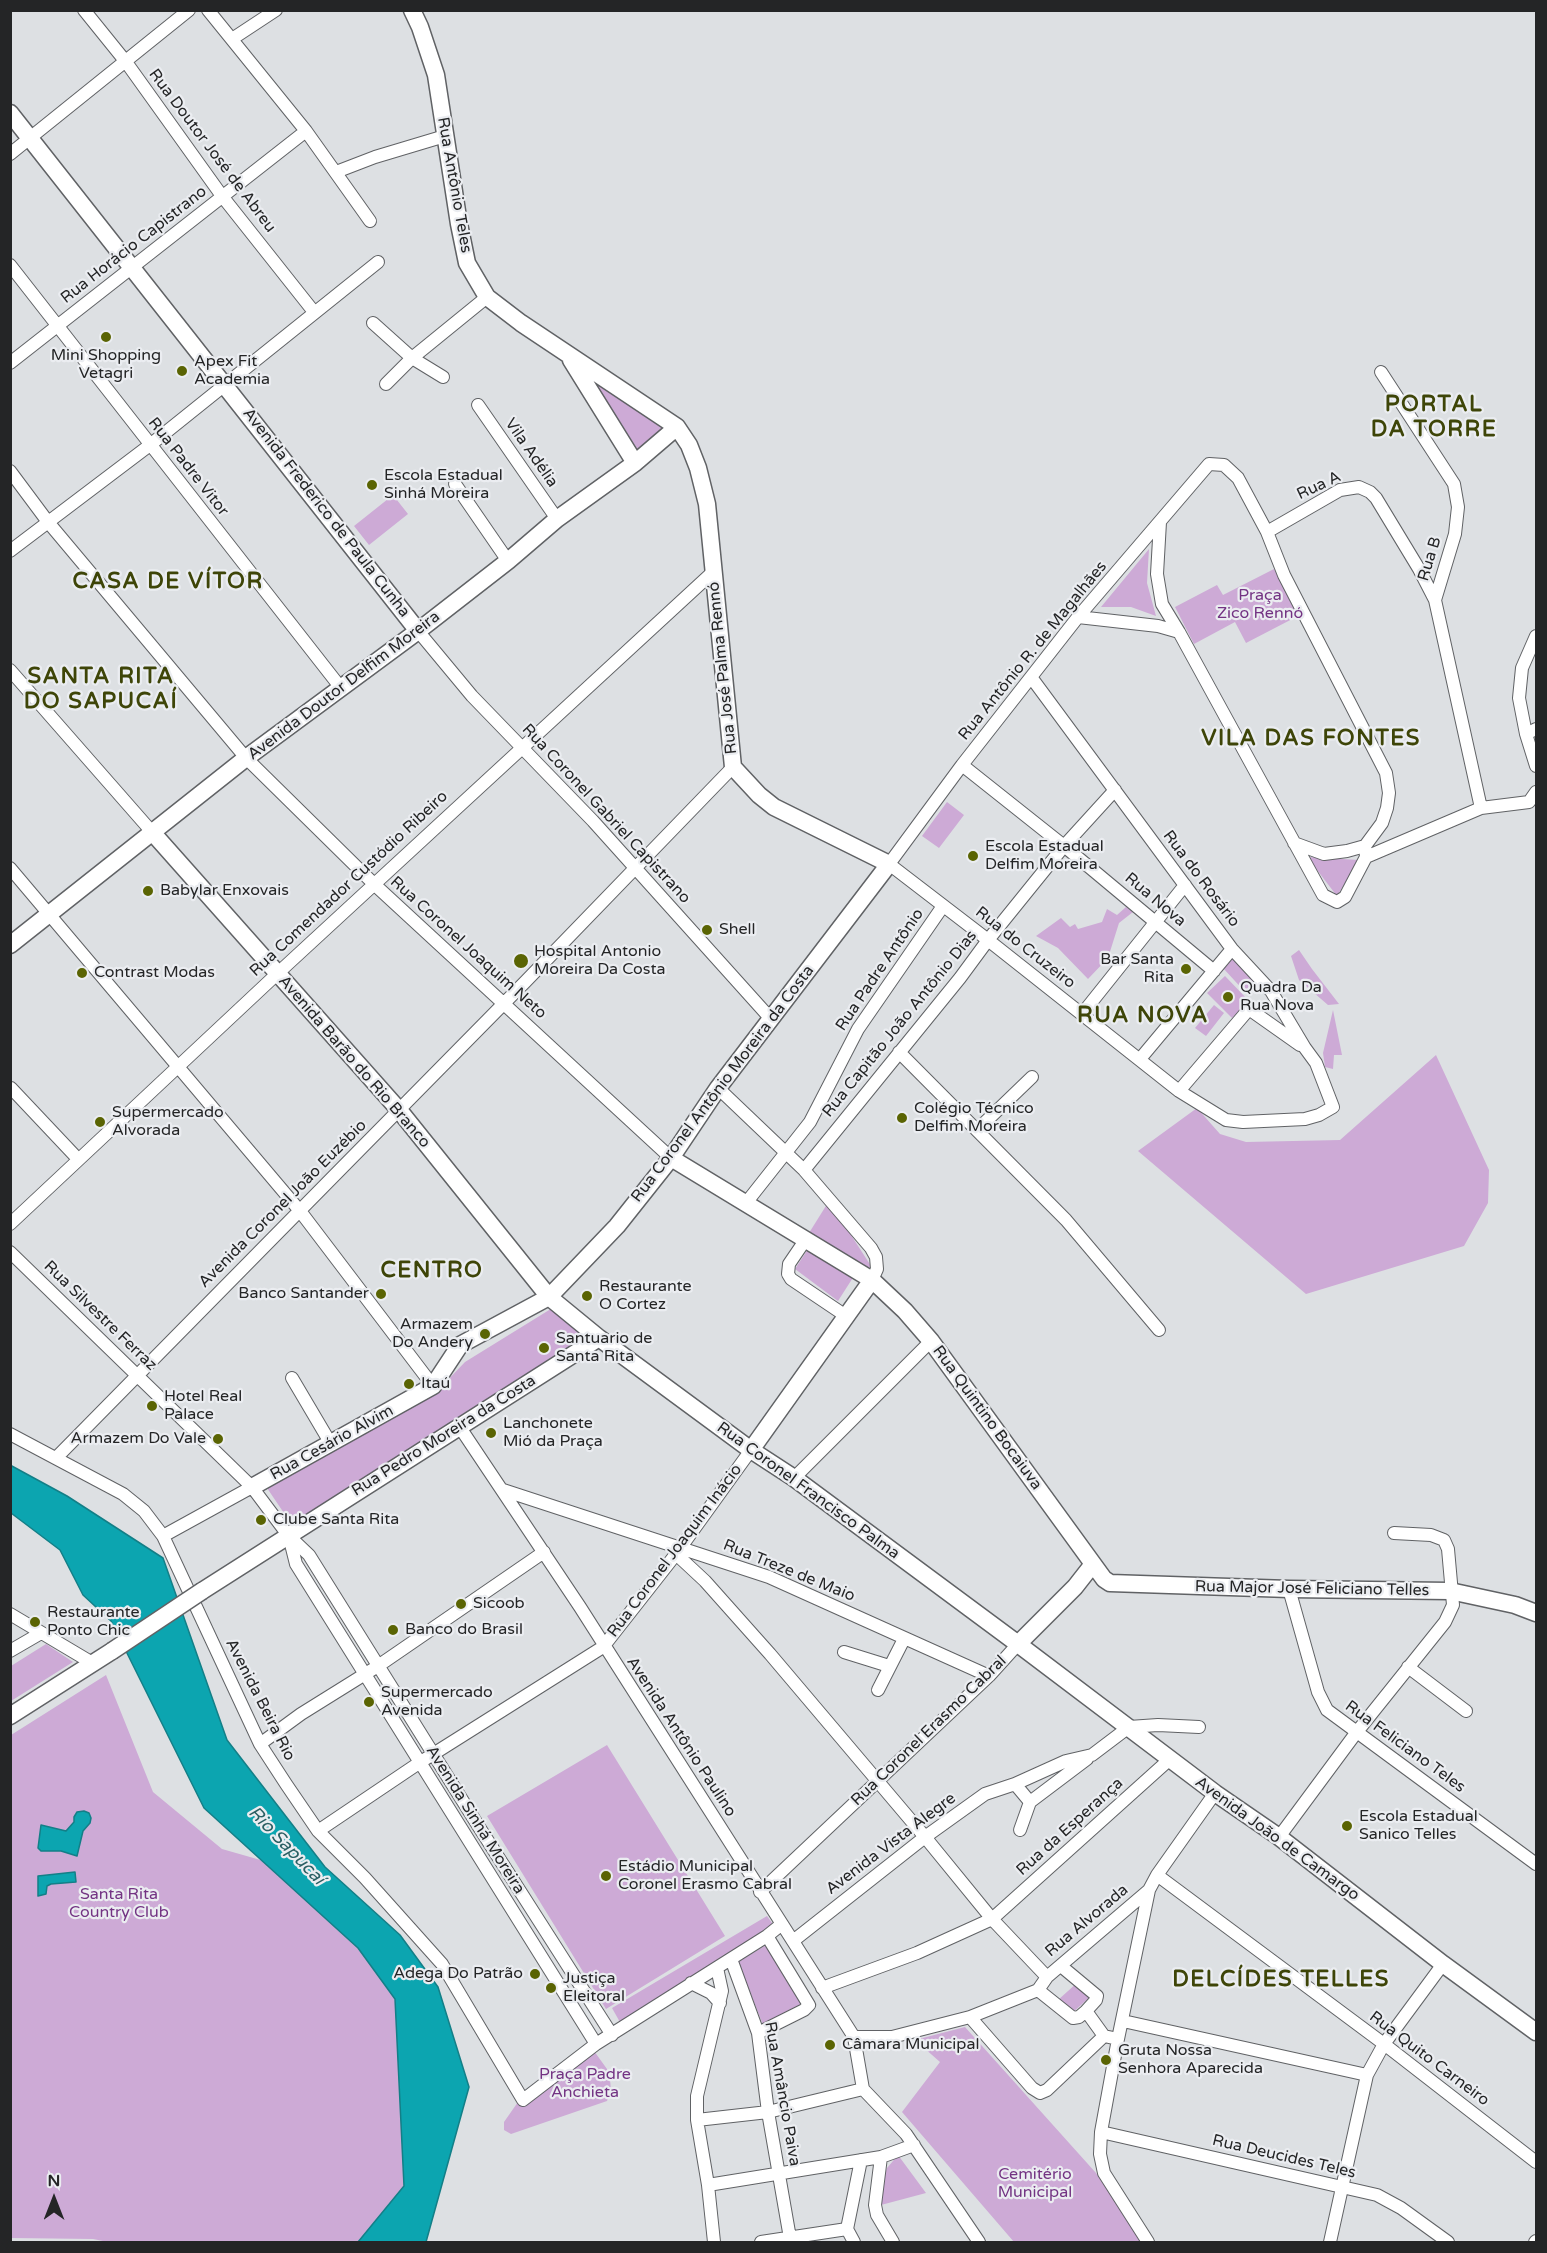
<!DOCTYPE html>
<meta charset="utf-8">
<style>
body{margin:0}
#map{position:relative;width:1547px;height:2253px;overflow:hidden;background:#dde0e3;font-family:"Varela Round",sans-serif}
canvas{display:block}
.frame{position:absolute;inset:0;border:12px solid #242526;pointer-events:none}
.north{position:absolute;left:24px;top:2169px;width:60px;height:60px;-webkit-text-stroke:4px #ebedf1;paint-order:stroke;rotate:0deg;font-size:16px;font-weight:700;line-height:24px;text-align:center;color:#242526}
.north::after{content:'';display:block;margin:auto;width:21px;height:27px;background:#242526;clip-path:polygon(50% 0,100% 100%,50% 72%,0 100%)}
</style>
<div id="map">
<canvas width="1547" height="2253"></canvas>
<div class="frame"></div>
<div class="north">N</div>
</div>
<script>
const g = document.querySelector('canvas').getContext('2d');
g.lineJoin = 'round';
function fillPath(path, color) { g.fillStyle = color; g.fill(path, 'evenodd'); }
const poly = rows => new Path2D(rows.map(r => 'M' + r).join(''));
function stroke(path, color, width, dash) { g.strokeStyle = color; g.lineWidth = width; g.lineCap = dash ? 'butt' : 'round'; g.setLineDash(dash || []); g.stroke(path); }
function write(font, color, halo, rows, align = 'center') {
  g.font = font + ' "Varela Round",sans-serif'; g.lineWidth = 4.5; g.setLineDash([]); g.textBaseline = 'middle'; g.strokeStyle = halo; g.fillStyle = color; for (const [text, x, y, turn = 0] of rows) {
    g.save(); g.translate(x, y); g.rotate((+turn || 0) * Math.PI / 180); g.textAlign = isNaN(turn) ? turn : align; if (halo) g.strokeText(text, 0, 0); g.fillText(text, 0, 0); g.restore();
  }
}
fillPath(poly([
 [587,371,664,429,638,450],
 [393,495,408,514,369,545,354,526],
 [1149,549,1147,583,1156,616,1131,607,1101,607],
 [1274,569,1298,616,1246,643,1235,622,1194,644,1175,607,1217,585,1223,595],
 [947,802,964,815,939,848,922,836],
 [1307,857,1359,860,1337,896],
 [1126,907,1133,912,1119,923,1108,958,1088,979,1058,948,1036,936,1061,918,1070,927,1075,924,1078,929,1102,922,1107,909,1117,915],
 [1299,950,1312,969,1339,1004,1328,1005,1299,980,1291,956],
 [1235,957,1256,985,1246,993,1223,968],
 [1225,976,1249,1001,1232,1018,1207,993],
 [1214,1005,1224,1013,1206,1036,1195,1028],
 [1333,1010,1342,1055,1334,1055,1333,1069,1325,1067,1323,1053],
 [1436,1055,1489,1170,1488,1203,1464,1246,1306,1294,1138,1151,1197,1108,1220,1134,1246,1142,1340,1140],
 [829,1201,871,1266,869,1268,809,1233],
 [810,1246,854,1276,838,1301,795,1269],
 [554,1307,587,1338,292,1525,267,1488,442,1386,465,1362],
 [46,1644,73,1662,11,1701,11,1666],
 [106,1675,153,1792,222,1849,264,1861,358,1948,396,1999,404,2186,358,2242,108,2242,93,2239,11,2238,11,1735],
 [607,1745,725,1936,606,2009,487,1816],
 [767,1916,775,1927,621,2024,612,2008],
 [768,1944,802,2004,763,2025,738,1962],
 [1078,1982,1091,1996,1071,2014,1058,2000],
 [965,2027,1096,2173,1141,2242,1014,2242,902,2112,940,2062,915,2040],
 [594,2051,607,2069,610,2079,611,2091,607,2101,511,2134,504,2130,504,2122,518,2102],
 [898,2155,926,2193,881,2205,882,2182,887,2168]
]), '#cdaad6');
const water = poly([
 [10,1465,67,1496,163,1558,227,1740,325,1867,400,1935,438,1987,469,2087,426,2242,358,2242,404,2186,395,1999,358,1948,204,1808,111,1621,83,1595,60,1550,11,1513,10,1465],
 [84,1811,89,1813,91,1818,90,1823,83,1831,77,1856,61,1851,41,1851,38,1848,41,1825,66,1831,74,1822,74,1817,77,1812,84,1811],
 [75,1872,76,1882,51,1884,47,1886,46,1894,38,1896,38,1876,75,1872]
]);
fillPath(water, '#0ca5b0');
stroke(water, '#137f87', 1.5);
const minor = poly([
 [84,10,126,62,222,196,314,312],
 [208,10,306,131,370,221],
 [232,39,276,10],
 [10,154,189,10],
 [336,172,375,157,445,136],
 [10,265,341,688],
 [373,323,412,358,443,377],
 [10,363,306,131],
 [1381,372,1454,484,1458,507,1455,534,1435,600,1481,808],
 [386,384,412,358,487,297],
 [478,405,557,519],
 [10,471,48,522,246,758,375,885,671,1158],
 [455,484,508,561],
 [1160,522,1157,574,1162,604,1179,632],
 [1267,532,1340,490,1359,487,1370,492,1376,498,1419,569,1435,600],
 [10,551,150,445,378,262],
 [1078,617,1158,626,1179,632,1323,895,1337,902,1345,897,1366,857,1365,846],
 [418,631,472,696,593,821,771,1019],
 [1536,636,1522,668,1519,698,1526,734,1536,766],
 [10,670,152,832],
 [1031,677,1232,949,1271,991,1305,1048,1316,1063,1333,1107,1319,1115,1305,1119,1243,1122,1226,1120,1179,1091,988,940,889,864,962,765,1031,677,1078,617,1209,464,1224,465,1238,478,1267,532,1284,575,1386,773,1389,793,1387,808,1382,823,1365,846],
 [1526,734,1536,729],
 [962,765,1064,846,1214,971],
 [1294,843,1324,854,1347,851,1365,846],
 [1366,857,1481,808,1529,802,1536,792],
 [10,868,300,1211,433,1386],
 [1082,1014,1185,885],
 [899,1052,1066,1220,1159,1330],
 [1140,1059,1232,949],
 [11,1088,78,1159],
 [718,1088,804,1170,871,1248,876,1257,877,1269,872,1280],
 [1179,1091,1249,1009,1300,1045],
 [977,1130,1032,1077],
 [804,1170,960,978,988,940,1064,846,1115,790],
 [746,1203,810,1122,858,1029,943,906],
 [10,1224,278,973,713,572],
 [806,1239,789,1264,788,1274,791,1279,846,1316],
 [10,1252,252,1487,288,1535,309,1555,479,1827,612,2035],
 [292,1378,331,1444],
 [459,1426,580,1607,854,2037,863,2089,906,2134,979,2242],
 [10,1434,123,1494,144,1511,163,1536,260,1744,286,1784,318,1831,365,1878,442,1964,523,2100,596,2044,767,1936,782,1924],
 [56,1458,526,981,733,767],
 [794,1478,931,1341],
 [503,1490,769,1577,989,1676],
 [163,1536,252,1487],
 [289,1536,296,1564,596,2044],
 [676,1554,705,1581,770,1654,925,1837,992,1919,1047,1977],
 [1289,1589,1318,1692,1327,1710,1536,1864],
 [10,1614,94,1664],
 [10,1651,41,1633],
 [844,1652,889,1666],
 [1408,1667,1466,1711],
 [878,1690,904,1639],
 [260,1744,301,1714,378,1666,544,1552],
 [1015,1784,1030,1802],
 [1020,1830,1030,1802,1087,1759],
 [318,1831,419,1763,603,1647,676,1554,751,1450],
 [1279,1837,1356,1733,1445,1622,1453,1605,1448,1549,1444,1540,1431,1535,1394,1533],
 [1157,1875,1384,2044,1536,2162],
 [760,1892,989,1676,1018,1644],
 [793,1941,925,1837,985,1794,1015,1784,1066,1761,1092,1755,1129,1727,1158,1725,1199,1727],
 [731,1959,758,2033,768,2112,790,2238],
 [691,1983,711,1993,720,2003],
 [822,1988,917,1953,992,1919,1170,1759],
 [1038,1990,1073,2018,1079,2017,1086,2011,1096,2000,1097,1996,1061,1966],
 [1086,2011,1104,2036],
 [970,2017,1032,2088,1040,2093,1047,2090,1104,2036,1118,2039],
 [1123,2021,1367,2075],
 [758,2033,804,2010,809,2005,767,1936],
 [854,2037,892,2037,970,2017,1038,1990,1047,1977,1149,1890],
 [697,2120,768,2112,863,2089],
 [1101,2132,1377,2195,1401,2208,1448,2242],
 [881,2157,875,2205,877,2215,893,2242],
 [708,2185,881,2157,914,2145],
 [714,2242,708,2185,697,2120,697,2096,722,1991,717,1968],
 [761,2242,847,2229],
 [854,2242,847,2229,861,2160],
 [1148,2242,1104,2173,1100,2154,1101,2132,1118,2039,1149,1890,1157,1875,1215,1793],
 [1330,2242,1367,2075,1384,2044,1443,1964],
 [1535,2242,1536,2241]
]);
const major = poly([
 [10,113,418,631],
 [571,360,635,463],
 [152,832,399,1110,549,1297,599,1338,751,1450,794,1478,1018,1644,1215,1793,1279,1837,1443,1964,1536,2032],
 [10,945,246,758,418,631,508,561,557,519,635,463,677,427],
 [671,1158,872,1280,905,1311,931,1341,1104,1579,1110,1583,1289,1589,1450,1591,1515,1605,1536,1613],
 [751,1450,872,1280],
 [252,1487,433,1386,460,1345,549,1297,617,1226,671,1158,718,1088,889,864,774,807,759,795,733,767,707,504,698,468,689,445,677,427,521,323,487,297,467,263,459,224,436,75,420,27,412,10],
 [202,1591,599,1338],
 [1018,1644,1075,1587,1093,1564],
 [10,1716,112,1651]
]);
stroke(minor, '#606265', 14);
stroke(major, '#606265', 19);
stroke(minor, '#fff', 12);
stroke(major, '#fff', 16);
const majorBridge = poly([
 [112,1651,202,1591]
]);
stroke(majorBridge, '#606265', 19, []);
stroke(majorBridge, '#fff', 16);
for (const [x, y, r, color] of [
 [106,337,6,"#5a6403"],
 [182,371,6,"#5a6403"],
 [372,485,6,"#5a6403"],
 [973,856,6,"#5a6403"],
 [148,891,6,"#5a6403"],
 [707,930,6,"#5a6403"],
 [521,961,8,"#5a6403"],
 [1186,969,6,"#5a6403"],
 [82,973,6,"#5a6403"],
 [1228,997,6,"#5a6403"],
 [902,1118,6,"#5a6403"],
 [100,1122,6,"#5a6403"],
 [381,1294,6,"#5a6403"],
 [587,1296,6,"#5a6403"],
 [485,1334,6,"#5a6403"],
 [544,1348,6,"#5a6403"],
 [409,1384,6,"#5a6403"],
 [152,1406,6,"#5a6403"],
 [491,1433,6,"#5a6403"],
 [218,1439,6,"#5a6403"],
 [261,1520,6,"#5a6403"],
 [461,1604,6,"#5a6403"],
 [35,1622,6,"#5a6403"],
 [393,1630,6,"#5a6403"],
 [369,1702,6,"#5a6403"],
 [1347,1826,6,"#5a6403"],
 [606,1876,6,"#5a6403"],
 [535,1974,6,"#5a6403"],
 [551,1988,6,"#5a6403"],
 [830,2045,6,"#5a6403"],
 [1106,2060,6,"#5a6403"]
]) { const dot = new Path2D(); dot.arc(x, y, r, 0, 2 * Math.PI); g.fillStyle = color; g.fill(dot); stroke(dot, '#ebedf1', 2); }
write('16px', '#242526', '#ebedf1', [
 ["Rua Doutor José de Abreu",212,151,53],
 ["Rua Antônio Teles",454,185,80],
 ["Rua Horácio Capistrano",134,245,-38],
 ["Vila Adélia",531,453,55],
 ["Rua Padre Vitor",188,467,52],
 ["Rua A",1319,486,-25],
 ["Avenida Frederico de Paula Cunha",326,513,52],
 ["Rua B",1430,559,-73],
 ["Rua Antônio R. de Magalhães",1033,651,-51],
 ["Rua José Palma Rennó",723,668,-96],
 ["Avenida Doutor Delfim Moreira",344,686,-37],
 ["Rua Coronel Gabriel Capistrano",606,814,47],
 ["Rua do Rosário",1201,879,53],
 ["Rua Comendador Custódio Ribeiro",349,884,-43],
 ["Rua Nova",1155,900,40],
 ["Rua Coronel Joaquim Neto",468,948,42],
 ["Rua do Cruzeiro",1025,948,38],
 ["Rua Padre Antônio",880,970,-56],
 ["Rua Capitão João Antônio Dias",900,1024,-51],
 ["Avenida Barão do Rio Branco",354,1062,49],
 ["Rua Coronel Antônio Moreira da Costa",723,1084,-53],
 ["Avenida Coronel João Euzébio",283,1204,-45],
 ["Rua Silvestre Ferraz",100,1316,44],
 ["Rua Quintino Bocaiuva",987,1418,54],
 ["Rua Pedro Moreira da Costa",444,1436,-32],
 ["Rua Cesário Alvim",332,1443,-29],
 ["Rua Coronel Francisco Palma",808,1491,36],
 ["Rua Coronel Joaquim Inácio",675,1551,-53],
 ["Rua Treze de Maio",789,1571,22],
 ["Rua Major José Feliciano Telles",1312,1589,1],
 ["Avenida Beira Rio",260,1700,63],
 ["Rua Coronel Erasmo Cabral",929,1731,-44],
 ["Avenida Antônio Paulino",681,1737,57],
 ["Rua Feliciano Teles",1405,1747,36],
 ["Avenida Sinhá Moreira",475,1820,58],
 ["Rua da Esperança",1070,1827,-42],
 ["Avenida João de Camargo",1277,1839,36],
 ["Avenida Vista Alegre",891,1844,-37],
 ["Rua Alvorada",1087,1921,-40],
 ["Rua Quito Carneiro",1429,2059,37],
 ["Rua Amâncio Paiva",782,2094,80],
 ["Rua Deucides Teles",1284,2157,13]
]);
write('16px', '#242526', '#ebedf1', [
 ["Mini Shopping",106,356,"center"],
 ["Vetagri",106,374,"center"],
 ["Apex Fit",194,362],
 ["Academia",194,380],
 ["Escola Estadual",384,476],
 ["Sinhá Moreira",384,494],
 ["Escola Estadual",985,847],
 ["Delfim Moreira",985,865],
 ["Babylar Enxovais",160,891],
 ["Shell",719,930],
 ["Hospital Antonio",534,952],
 ["Moreira Da Costa",534,970],
 ["Bar Santa",1174,960,"right"],
 ["Rita",1174,978,"right"],
 ["Contrast Modas",94,973],
 ["Quadra Da",1240,988],
 ["Rua Nova",1240,1006],
 ["Colégio Técnico",914,1109],
 ["Delfim Moreira",914,1127],
 ["Supermercado",112,1113],
 ["Alvorada",112,1131],
 ["Restaurante",599,1287],
 ["O Cortez",599,1305],
 ["Banco Santander",369,1294,"right"],
 ["Armazem",473,1325,"right"],
 ["Do Andery",473,1343,"right"],
 ["Santuario de",556,1339],
 ["Santa Rita",556,1357],
 ["Itaú",421,1384],
 ["Hotel Real",164,1397],
 ["Palace",164,1415],
 ["Lanchonete",503,1424],
 ["Mió da Praça",503,1442],
 ["Armazem Do Vale",206,1439,"right"],
 ["Clube Santa Rita",273,1520],
 ["Sicoob",473,1604],
 ["Restaurante",47,1613],
 ["Ponto Chic",47,1631],
 ["Banco do Brasil",405,1630],
 ["Supermercado",381,1693],
 ["Avenida",381,1711],
 ["Escola Estadual",1359,1817],
 ["Sanico Telles",1359,1835],
 ["Estádio Municipal",618,1867],
 ["Coronel Erasmo Cabral",618,1885],
 ["Adega Do Patrão",523,1974,"right"],
 ["Justiça",563,1979],
 ["Eleitoral",563,1997],
 ["Câmara Municipal",842,2045],
 ["Gruta Nossa",1118,2051],
 ["Senhora Aparecida",1118,2069]
], 'left');
write('16px', '#733383', '#ebedf1', [
 ["Praça",1260,596],
 ["Zico Rennó",1260,614],
 ["Santa Rita",119,1895],
 ["Country Club",119,1913],
 ["Praça Padre",585,2075],
 ["Anchieta",585,2093],
 ["Cemitério",1035,2175],
 ["Municipal",1035,2193]
]);
write('italic 18px', '#2b6064', '#ebedf1', [
 ["Rio Sapucaí",286,1846,46]
]);
g.letterSpacing = '1.5px';
write('bold 22px', '#3e4508', '#ebedf1', [
 ["PORTAL",1434,405],
 ["DA TORRE",1434,430],
 ["CASA DE VÍTOR",168,582],
 ["SANTA RITA",101,677],
 ["DO SAPUCAÍ",101,702],
 ["VILA DAS FONTES",1311,739],
 ["RUA NOVA",1143,1016],
 ["CENTRO",432,1271],
 ["DELCÍDES TELLES",1281,1980]
]);
g.letterSpacing = '0px';
</script>
